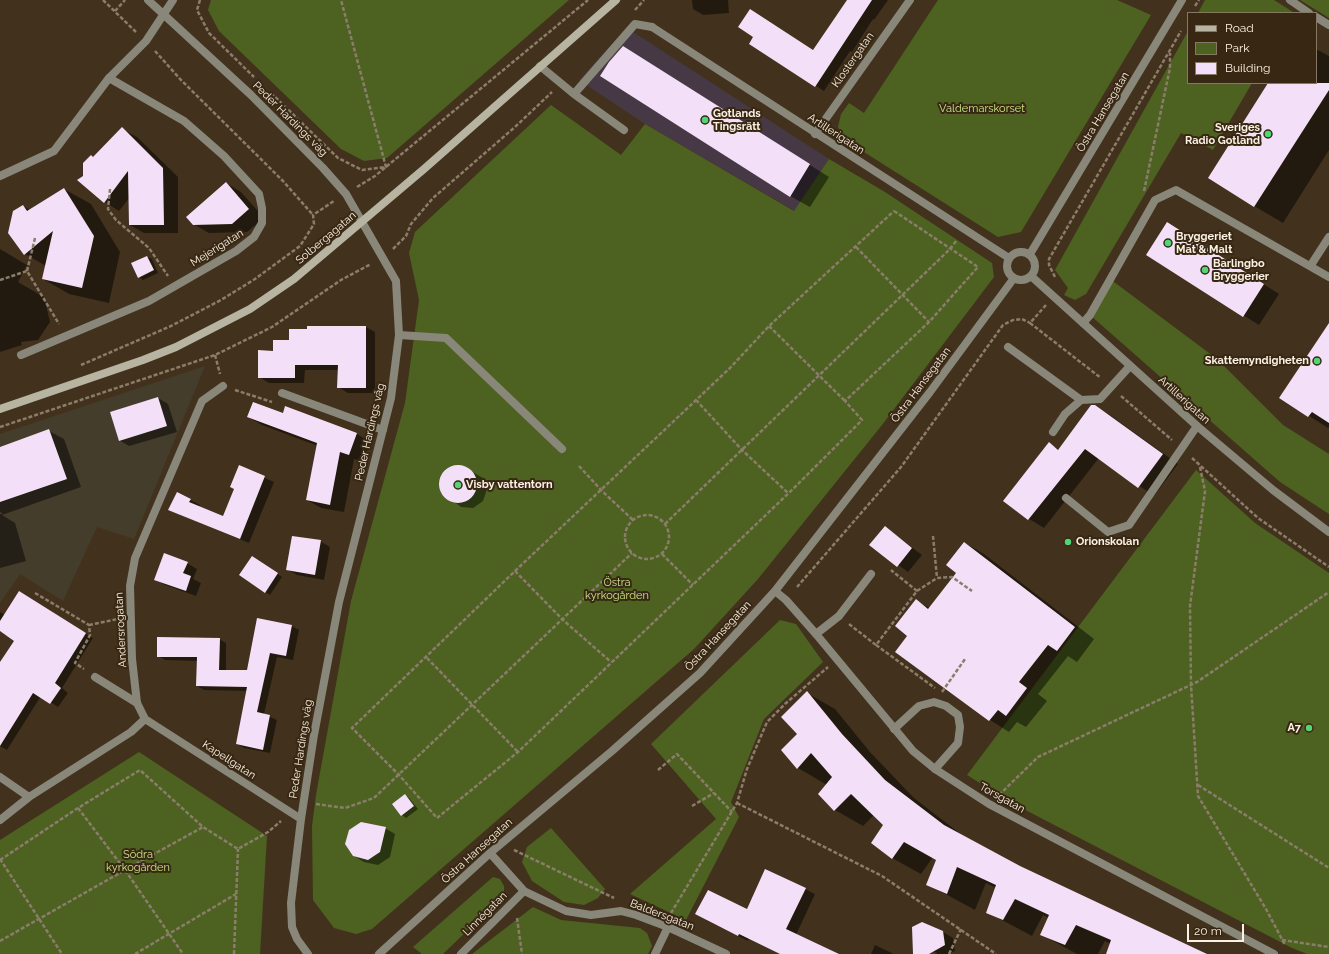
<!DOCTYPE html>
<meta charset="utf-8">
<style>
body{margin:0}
#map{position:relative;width:1329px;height:954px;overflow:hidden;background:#42321d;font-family:Raleway,sans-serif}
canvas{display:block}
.legend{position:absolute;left:1187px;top:12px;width:130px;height:72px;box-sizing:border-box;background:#382813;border:1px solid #867867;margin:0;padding:5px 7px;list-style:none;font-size:12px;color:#fbf1e4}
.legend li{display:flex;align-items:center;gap:8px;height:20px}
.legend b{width:20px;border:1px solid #867867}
.scale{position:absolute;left:1187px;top:924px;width:57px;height:18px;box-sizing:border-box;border:2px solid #fbf1e4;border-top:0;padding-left:5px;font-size:12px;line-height:14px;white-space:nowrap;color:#fbf1e4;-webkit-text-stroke:3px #382813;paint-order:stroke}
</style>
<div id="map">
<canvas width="1329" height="954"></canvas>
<ul class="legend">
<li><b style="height:5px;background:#b7b5a1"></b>Road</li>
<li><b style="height:11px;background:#4d6220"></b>Park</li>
<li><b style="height:11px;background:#f3dff8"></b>Building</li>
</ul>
<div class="scale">20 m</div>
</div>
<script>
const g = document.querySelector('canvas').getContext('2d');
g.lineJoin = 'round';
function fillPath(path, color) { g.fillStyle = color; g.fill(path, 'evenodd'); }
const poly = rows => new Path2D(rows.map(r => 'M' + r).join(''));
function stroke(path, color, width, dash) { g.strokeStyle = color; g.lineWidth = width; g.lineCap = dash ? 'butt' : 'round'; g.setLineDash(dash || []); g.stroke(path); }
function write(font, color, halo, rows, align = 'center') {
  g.font = font + ' Raleway,sans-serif'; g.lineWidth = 4; g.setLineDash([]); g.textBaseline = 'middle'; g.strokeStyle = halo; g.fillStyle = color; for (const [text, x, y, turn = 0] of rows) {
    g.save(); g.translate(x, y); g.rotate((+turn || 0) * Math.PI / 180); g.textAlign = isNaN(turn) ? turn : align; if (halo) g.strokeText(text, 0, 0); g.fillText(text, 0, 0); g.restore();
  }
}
fillPath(poly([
 [627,28,829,159,795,211,645,124,579,80]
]), '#473845');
fillPath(poly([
 [205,366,134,539,97,527,63,601,20,574,0,603,0,434]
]), '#443d2b');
fillPath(poly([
 [211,0,569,0,387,158,364,161,341,149,219,31,208,10],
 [938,0,1117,0,1151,15,1021,232,998,237,845,140,838,127,841,114,849,103,864,113],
 [1205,0,1274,0,1293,12,1198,13],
 [1300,0,1329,0,1329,18,1308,5],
 [1188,31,1188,83,1252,83,1213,150,1181,133,1086,294,1075,300,1064,295,1068,288,1055,270],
 [551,105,621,155,645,124,794,211,829,159,885,192,992,263,994,277,882,425,758,579,694,649,372,929,356,934,334,928,313,900,312,826,316,795,351,601,405,403,419,300,409,253,415,232],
 [1110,279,1217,359,1283,425,1329,454,1329,514,1280,482,1090,315],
 [1196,470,1255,523,1329,573,1329,954,1307,954,1292,948,1008,801,967,775],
 [780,620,796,624,823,662,764,719,731,802,739,817,686,920,630,894,716,819,651,744],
 [139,752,267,836,260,954,0,954,0,840],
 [551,828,605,889,598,898,584,905,564,902,532,881,522,862,527,847],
 [493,877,500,879,504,886,504,895,443,954,422,954,413,947],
 [533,907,561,920,640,928,647,933,652,946,648,954,472,954]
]), '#4d6220');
fillPath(poly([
 [692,0,728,0,729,13,703,15,693,9],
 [848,0,888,0,874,20,873,19,852,52,850,51,824,91,750,44,814,51],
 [623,47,829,177,810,207,790,196],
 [1316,49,1329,56,1329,150,1283,223,1254,206,1270,83,1316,83],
 [122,129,137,137,178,177,178,233,144,233,130,225,130,197,119,211,105,202,78,180,84,177,94,158],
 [226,183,241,192,264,218,247,232,209,233,193,224],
 [64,189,91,204,120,252,109,303,69,294,43,279,46,266,25,254,23,206,30,210],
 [1182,232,1279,294,1259,325,1147,255],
 [0,249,27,265,18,282,44,297,50,322,38,340,21,342,22,345,0,352],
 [147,257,152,259,158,273,143,280,139,277,132,263],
 [1329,325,1329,427,1328,428,1281,398],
 [366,327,375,332,375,393,348,393,338,387,339,370,305,370,304,383,269,383,259,377,274,352],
 [158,398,168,404,177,432,129,446,119,440],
 [1095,406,1110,415,1178,464,1154,496,1099,458,1044,528,1029,519,1004,500,1049,444,1060,450],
 [286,408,357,434,370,442,363,462,354,459,344,512,321,508,307,500,318,446,262,425,248,417,283,414],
 [49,431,64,439,81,487,2,515,15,523,26,561,0,568,0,514,3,514,0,512,0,448],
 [462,466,483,478,487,489,483,501,473,508,461,507,442,492,440,481,445,470,450,467],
 [240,467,274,482,249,543,169,510,177,493,200,505,198,507,224,517,236,489],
 [885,527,922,555,908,572,870,545],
 [320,541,330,547,324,580,297,575,287,569],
 [965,543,984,554,1094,639,1077,662,1068,656,1038,694,1047,701,1026,727,1017,722,1009,732,990,720,897,651,909,635,916,601,930,608,958,573],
 [257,560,282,577,270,595,265,592],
 [187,563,197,569,193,579,201,583,196,596,165,585,155,579],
 [27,597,93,638,62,688,68,693,58,707,41,696,7,750,0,746,0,664,16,640,0,630,0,612,5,615],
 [292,626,299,630,293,660,277,657,264,714,277,720,270,753,244,748,237,744,248,691,204,690,197,686,198,661,165,660,158,656,219,639,226,643,226,671,248,671],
 [807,693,835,709,870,752,914,798,967,839,1019,867,1205,954,1107,954,1111,944,1105,941,1098,954,1077,954,1042,935,1049,918,1043,915,1032,936,987,912,996,888,986,883,975,910,927,884,937,860,933,857,921,874,892,858,885,825,874,815,863,826,835,810,827,785,798,768,799,734],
 [405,795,409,798,418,809,406,818,402,815],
 [385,828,395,834,390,857,378,865,364,862,354,856],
 [805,889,815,894,796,935,827,954,780,954,749,939,748,941,706,920,747,910],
 [943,932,953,938,955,951,949,954,938,954,913,940],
 [875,945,894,954,871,954]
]), '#0007');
fillPath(poly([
 [847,0,872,0,815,87,749,44,753,37,738,27,750,9,813,50],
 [623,46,810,164,790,197,600,76,609,62],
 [1268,83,1329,83,1329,90,1254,207,1208,178],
 [122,127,163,168,164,225,129,225,128,171,104,203,77,180,83,176,83,163,91,155,93,157],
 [226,182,249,209,232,224,193,225,186,217],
 [64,188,94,236,82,288,42,279,53,231,24,255,8,233,13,211,23,205,27,211],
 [1167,222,1264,284,1243,317,1146,255],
 [147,256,154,270,138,278,131,263],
 [1329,323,1329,423,1312,412,1308,417,1279,398],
 [307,326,366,326,366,388,337,388,338,365,295,365,295,378,258,378,258,350,273,351,273,340,289,340,289,329,307,329],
 [158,397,167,426,119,441,110,412],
 [253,402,283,413,285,406,357,433,349,455,340,452,330,505,306,500,317,443,247,417],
 [1091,405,1095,405,1163,454,1138,488,1085,449,1028,520,1003,501,1049,442,1058,450],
 [49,429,67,479,0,502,0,447],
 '439 484a19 19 0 1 1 38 0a19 19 0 1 1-38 0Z',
 [239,465,265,476,240,539,168,510,177,492,191,499,189,502,223,516,234,489,230,487],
 [885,526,912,548,897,567,869,545],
 [292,536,321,540,315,575,286,570],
 [964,542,1075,627,1057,651,1048,645,1019,682,1027,688,1006,716,998,710,989,721,895,652,907,636,895,626,916,599,928,609,956,573,946,565],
 [164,553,188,562,183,573,191,576,186,591,154,580],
 [252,556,278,573,265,593,239,575],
 [19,591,86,633,55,683,61,688,50,704,33,693,0,746,0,662,14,641,0,631,0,621],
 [257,618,292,625,286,656,270,653,257,712,270,715,263,750,236,744,247,687,196,686,197,657,157,657,157,637,220,638,219,670,247,670],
 [807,691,842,734,885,780,944,825,1020,866,1207,954,1106,954,1111,940,1076,925,1065,945,1040,935,1049,915,1015,899,1003,920,986,913,996,885,957,867,947,894,926,885,936,860,904,842,892,859,871,843,883,825,851,794,834,811,818,794,832,777,811,753,797,769,781,750,797,734,781,717],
 [405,794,414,806,401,816,392,804],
 [361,822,386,827,380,852,368,860,353,856,345,844,349,830],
 [765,869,806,888,786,929,839,954,780,954,739,934,738,936,695,914,708,890,747,909],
 [922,922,943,931,945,945,929,954,913,954,912,927]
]), '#f3dff8');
stroke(poly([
 [103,0,136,32],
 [200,0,197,10,209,33,254,77],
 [1195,6,1199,0],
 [635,10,644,0],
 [115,11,125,0],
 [155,51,181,80,283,181,313,215],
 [271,93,338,158,362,170,386,167,341,0],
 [357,187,375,176,588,0],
 [110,189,108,209,116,220,149,248,168,276],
 [1144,191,1170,68,1170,53],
 [894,211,978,267,929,322,845,401,862,420,794,488,518,752,437,818,399,775,352,728,515,571,730,368,769,326,894,211],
 [856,247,929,322],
 [393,249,406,236,411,224,433,198,515,127,552,92],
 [27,271,35,238],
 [1055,277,1049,265,1049,259,1181,31],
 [0,280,27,271,59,324],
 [1046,305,1030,323,1101,378],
 [769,326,845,401],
 [215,355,220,374],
 [81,365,171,326,221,300,255,279,300,246,314,224,313,215,334,201],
 [235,390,272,402],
 [1121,396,1172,440],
 [696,400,742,450,788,493],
 [0,427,215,355,272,327,341,280,371,264],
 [1192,458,1258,518,1329,567],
 [579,466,602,491,633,520],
 [1200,467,1205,491,1190,606,1191,685,1198,796,1266,909,1285,945],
 '625 537a22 22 0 1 1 44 0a22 22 0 1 1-44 0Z',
 [665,524,950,249,957,240],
 [933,536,937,578],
 [662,554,693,585],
 [515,571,563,620,611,662],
 [797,587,901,467,1003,325,1013,320,1022,319,1030,323],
 [917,591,937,578,952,577,972,591],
 [35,593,89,625,90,635,75,663,84,669],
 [849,624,876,645,917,591,891,570],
 [89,625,118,619],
 [876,645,935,688],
 [427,658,518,752],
 [942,692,965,659],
 [658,770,677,754,732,812],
 [1198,785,1329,868],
 [999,795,1038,757,1197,682,1329,592],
 [737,803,882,876,996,954],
 [316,804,345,808,374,798,632,553],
 [692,806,714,793],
 [78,808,125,870,183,954],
 [514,850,614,898],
 [0,859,62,954],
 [0,860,78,808,140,770,203,827,238,849,268,832,281,821],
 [671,913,737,803,747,769,767,722,785,704,828,667],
 [517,918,522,954],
 [1282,940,1329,947],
 [0,941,125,870,203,827],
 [135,954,236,894],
 [234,954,238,849],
 [949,954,961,929]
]), '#8b7d6b', 2.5, [4, 2]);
stroke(poly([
 [1290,0,1309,13],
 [1316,17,1329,25],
 [540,66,574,94],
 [624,130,574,94,635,24,652,27],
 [1311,265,1329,237],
 [1083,323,1090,315,1155,200,1176,190,1329,277],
 [399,335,446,338,562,449],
 [1008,347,1081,400,1100,399,1130,366],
 [21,355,149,301,236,251,254,237,262,223,262,208,259,194,224,156,184,121,109,78],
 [282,393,383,430],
 [1053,432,1065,414,1081,400],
 [1066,498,1108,532,1129,525,1197,426],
 [816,634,839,616,871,574],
 [95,677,137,703],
 [894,729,919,706,934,702,946,706,958,715,960,727,958,743,935,769]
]), '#88877a', 8);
stroke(poly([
 [148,0,251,95,323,168,346,194,396,281,399,335,391,398,339,602,314,735,301,819,291,903,292,927,297,939,308,954],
 [652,27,1009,258],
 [815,134,910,0],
 [0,176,54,151,109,78,146,41,173,0],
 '1007 266a14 14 0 1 1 28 0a14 14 0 1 1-28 0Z',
 [1030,254,1182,0],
 [1031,276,1197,426,1273,490,1329,532],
 [775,591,786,600,816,634,913,751,935,769,989,804,1274,954],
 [145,719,137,703,132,659,130,586,135,558,202,401,223,386],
 [145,719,301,819],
 [0,777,29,797],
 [0,820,29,797,131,732,145,719],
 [490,853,524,891,566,911,591,915,621,911,636,915,668,927,726,954],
 [379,954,490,853,612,751,700,673,775,591,930,392,1014,278],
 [461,954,524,891],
 [655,954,668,927]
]), '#88877a', 8);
stroke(poly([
 [0,409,143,360,176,347,250,309,294,279,424,169,616,0]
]), '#b7b5a1', 8);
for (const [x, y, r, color] of [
 [705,120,4,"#51d674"],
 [1268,134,4,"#51d674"],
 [1168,243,4,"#51d674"],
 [1205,270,4,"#51d674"],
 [1317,361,4,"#51d674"],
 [458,485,4,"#51d674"],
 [1068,542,4,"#51d674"],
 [1309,728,4,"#51d674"]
]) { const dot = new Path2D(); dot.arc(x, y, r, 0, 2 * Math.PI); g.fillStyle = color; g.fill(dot); stroke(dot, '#382813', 1.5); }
write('11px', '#fbf1e4', '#382813', [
 ["Klostergatan",853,60,-55],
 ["Östra Hansegatan",1103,112,-59],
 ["Peder Hardings väg",290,119,45],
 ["Artillerigatan",836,134,33],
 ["Solbergagatan",326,238,-40],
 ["Mejerigatan",217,248,-32],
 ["Östra Hansegatan",921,385,-53],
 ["Artillerigatan",1184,400,42],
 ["Peder Hardings väg",370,432,-77],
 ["Andersrogatan",121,630,-93],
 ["Östra Hansegatan",718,636,-47],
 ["Peder Hardings väg",301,749,-81],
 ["Kapellgatan",229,760,33],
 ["Torsgatan",1002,798,29],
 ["Östra Hansegatan",477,851,-42],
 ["Linnégatan",485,914,-45],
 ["Baldersgatan",662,915,21]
]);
write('11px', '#c5e886', '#382813', [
 ["Valdemarskorset",982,109],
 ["Östra",617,583],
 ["kyrkogården",617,596],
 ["Södra",138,855],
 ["kyrkogården",138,868]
]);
write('bold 11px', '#fbf1e4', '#382813', [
 ["Gotlands",713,114],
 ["Tingsrätt",713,127],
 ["Sveriges",1260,128,"right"],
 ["Radio Gotland",1260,141,"right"],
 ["Bryggeriet",1176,237],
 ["Mat & Malt",1176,250],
 ["Barlingbo",1213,264],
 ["Bryggerier",1213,277],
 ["Skattemyndigheten",1309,361,"right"],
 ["Visby vattentorn",466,485],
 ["Orionskolan",1076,542],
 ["A7",1301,728,"right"]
], 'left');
</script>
